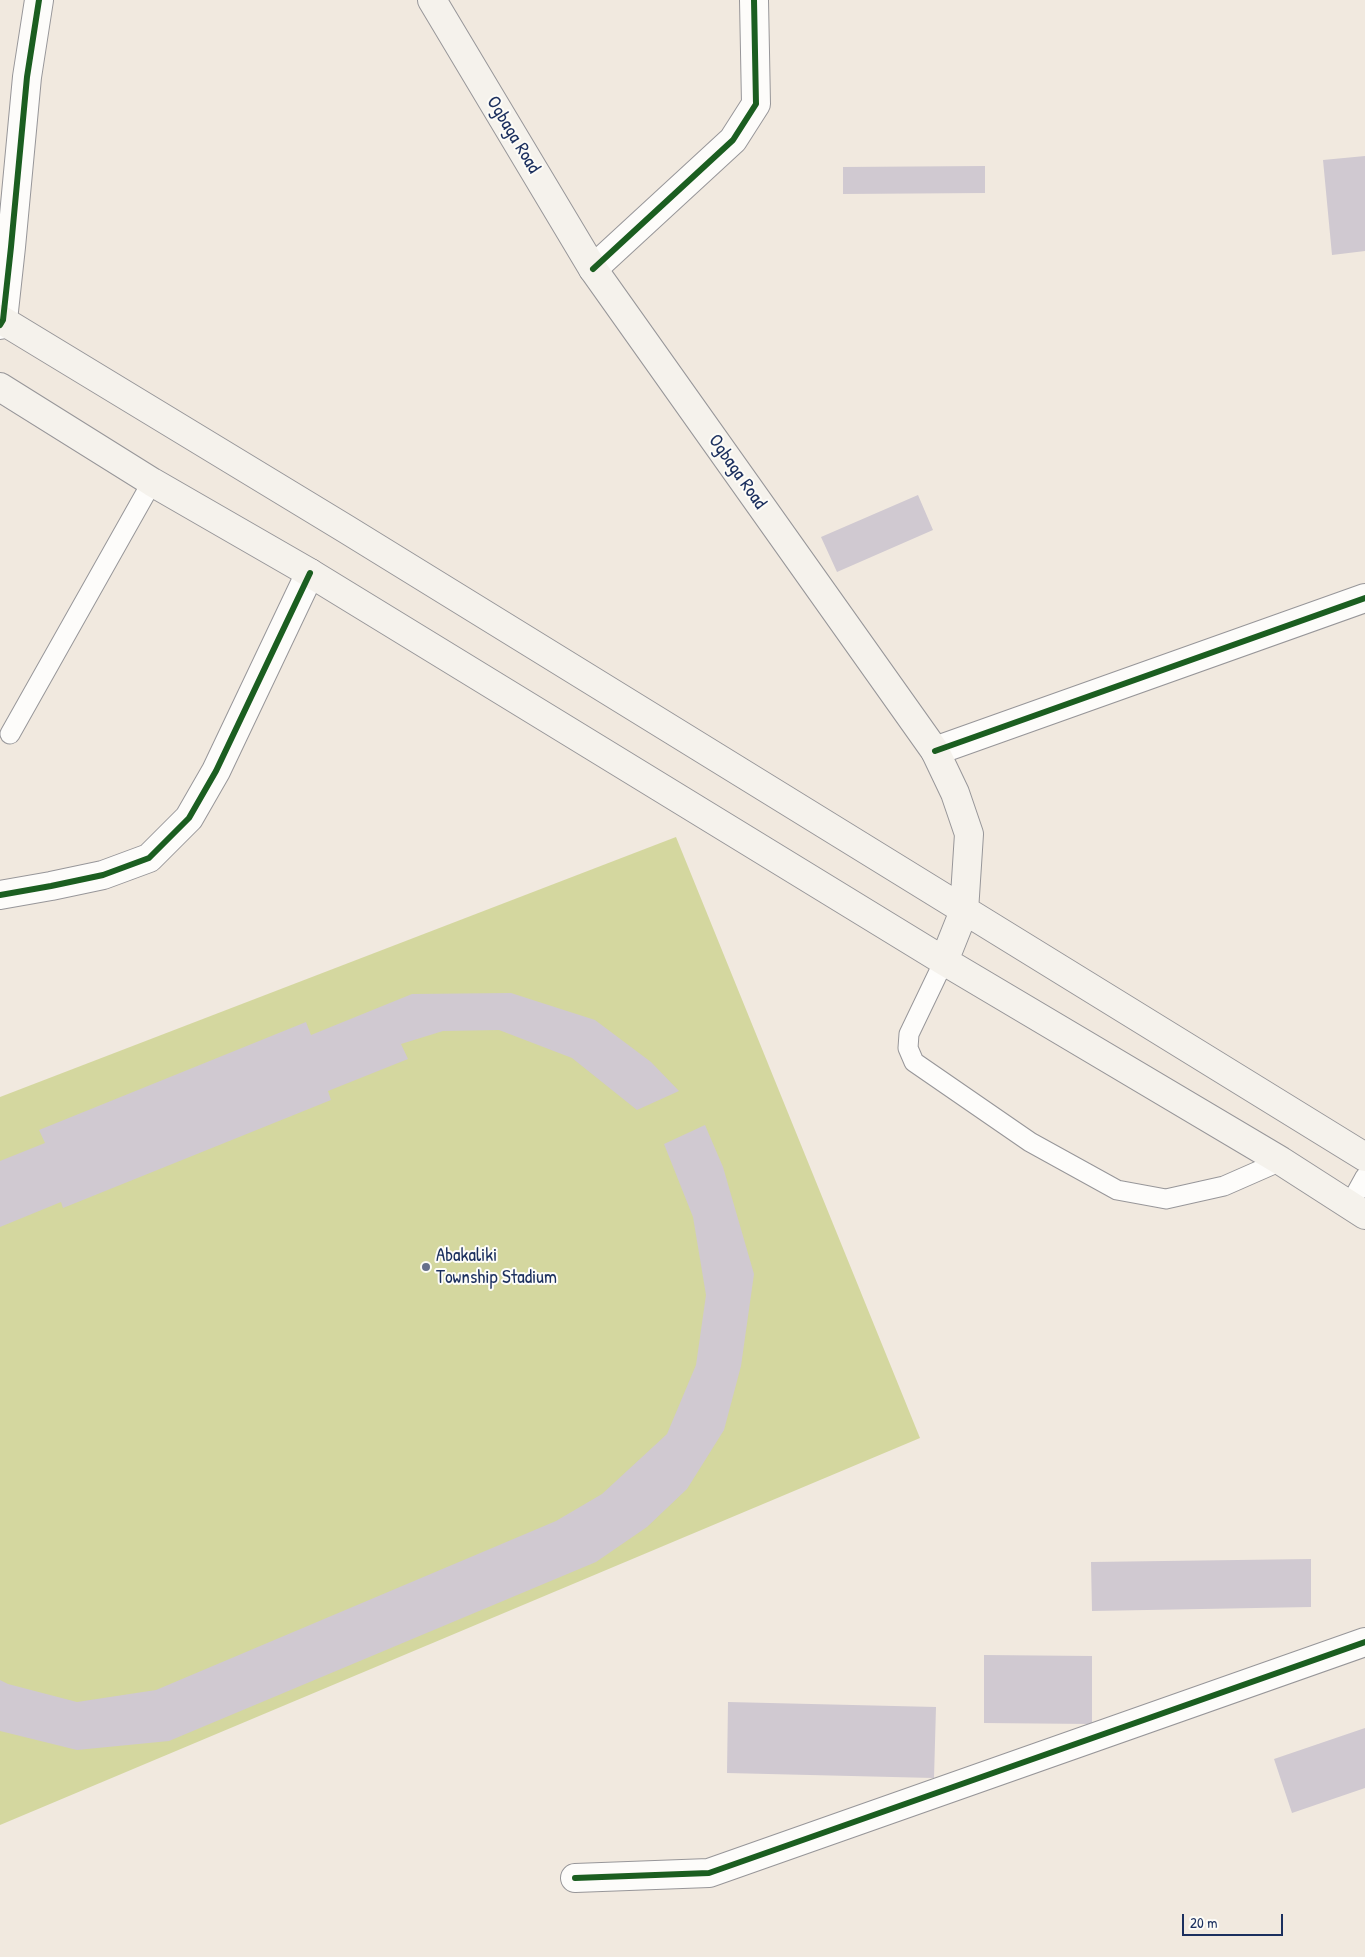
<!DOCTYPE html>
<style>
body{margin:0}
#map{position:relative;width:1365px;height:1957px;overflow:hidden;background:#f1e9df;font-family:"Patrick Hand",sans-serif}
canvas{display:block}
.scale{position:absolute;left:1182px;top:1914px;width:101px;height:22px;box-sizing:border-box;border:2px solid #1b2f5e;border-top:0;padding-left:6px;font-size:15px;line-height:18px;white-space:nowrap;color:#1b2f5e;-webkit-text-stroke:4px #fdfcf7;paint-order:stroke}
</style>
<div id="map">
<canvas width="1365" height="1957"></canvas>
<div class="scale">20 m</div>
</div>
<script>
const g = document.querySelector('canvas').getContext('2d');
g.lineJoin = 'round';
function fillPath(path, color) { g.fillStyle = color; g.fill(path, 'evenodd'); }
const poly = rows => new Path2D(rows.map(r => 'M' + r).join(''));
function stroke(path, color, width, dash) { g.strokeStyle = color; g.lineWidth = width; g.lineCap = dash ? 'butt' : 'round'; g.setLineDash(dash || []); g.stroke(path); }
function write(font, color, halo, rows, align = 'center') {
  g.font = font + ' "Patrick Hand",sans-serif'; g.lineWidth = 4; g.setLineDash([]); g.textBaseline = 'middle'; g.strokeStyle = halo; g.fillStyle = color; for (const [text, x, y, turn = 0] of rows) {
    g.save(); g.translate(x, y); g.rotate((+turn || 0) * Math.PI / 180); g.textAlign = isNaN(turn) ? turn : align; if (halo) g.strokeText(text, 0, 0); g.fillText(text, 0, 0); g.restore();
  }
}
fillPath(poly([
 [676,837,920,1438,0,1825,0,1097]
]), '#d4d79f');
fillPath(poly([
 [1365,156,1365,251,1332,255,1323,160],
 [985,166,985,193,843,194,843,167],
 [918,495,933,530,837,572,821,537],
 [511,993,595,1020,651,1062,679,1091,637,1110,572,1058,499,1030,443,1031,401,1044,408,1059,328,1091,331,1100,63,1208,61,1202,0,1227,0,1161,45,1143,39,1130,306,1022,311,1035,412,994],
 [705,1125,723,1167,754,1274,741,1366,724,1430,687,1489,647,1527,596,1562,169,1741,77,1750,0,1731,0,1680,8,1684,77,1702,156,1690,556,1521,602,1494,667,1434,696,1365,706,1295,693,1217,664,1144],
 [1311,1559,1311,1607,1092,1611,1091,1562],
 [984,1655,1092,1656,1092,1724,984,1723],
 [728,1702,936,1707,934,1778,727,1773],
 [1365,1728,1365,1788,1292,1813,1274,1759]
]), '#d0c9d1');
const lane = poly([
 [10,734,152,482],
 [944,961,909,1034,908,1048,914,1062,1030,1142,1117,1190,1166,1199,1224,1186,1281,1161],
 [1349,1206,1365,1177]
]);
const street = poly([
 [593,269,733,140,756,104,754,0],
 [0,325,3,320,11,247,27,77,39,0],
 [935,751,1365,598],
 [0,895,51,886,103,875,149,858,189,818,216,771,310,573],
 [575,1878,709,1873,1365,1642]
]);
const secondary = poly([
 [432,0,593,269,935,751,955,793,969,834,964,911,944,961],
 [0,319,346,529,1365,1157],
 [0,387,152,482,310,573,944,961,1281,1161,1365,1215]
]);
stroke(lane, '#979699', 21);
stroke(street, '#979699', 30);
stroke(secondary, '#979699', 30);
stroke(lane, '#fdfcfa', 19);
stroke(street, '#fdfcfa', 28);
stroke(secondary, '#f5f2ec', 28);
stroke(poly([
 [593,269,733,140,756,104,754,0],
 [0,325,3,320,11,247,27,77,39,0],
 [935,751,1365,598],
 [0,895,51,886,103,875,149,858,189,818,216,771,310,573],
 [575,1878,709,1873,1365,1642]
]), '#1b5e20', 6);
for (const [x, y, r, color] of [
 [426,1267,5,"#66708b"]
]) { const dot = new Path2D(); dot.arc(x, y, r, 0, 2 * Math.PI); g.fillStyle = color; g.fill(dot); stroke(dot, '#fdfcf7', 2); }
write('19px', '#1b2f5e', '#fdfcf7', [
 ["Ogbaga Road",513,135,59],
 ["Ogbaga Road",737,472,55]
]);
write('19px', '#1b2f5e', '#fdfcf7', [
 ["Abakaliki",436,1256],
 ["Township Stadium",436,1278]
], 'left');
</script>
